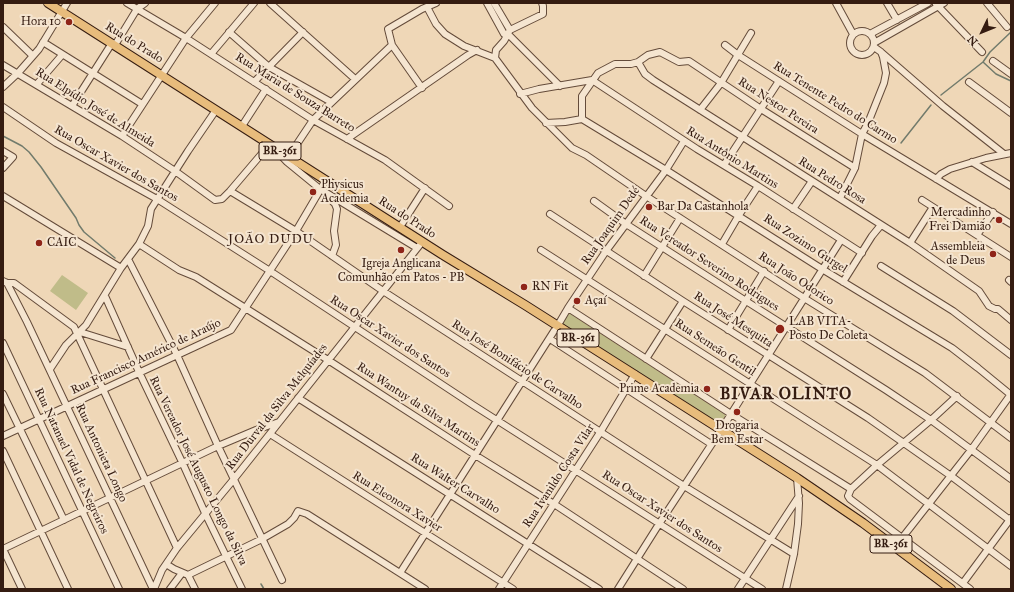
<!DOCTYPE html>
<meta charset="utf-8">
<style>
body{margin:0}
#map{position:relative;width:1014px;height:592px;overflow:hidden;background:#efd7b7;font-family:"IM FELL Great Primer",serif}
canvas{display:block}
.frame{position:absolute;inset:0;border:4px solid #351c11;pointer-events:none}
.north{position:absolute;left:962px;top:12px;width:40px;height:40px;-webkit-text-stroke:3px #f5e5d0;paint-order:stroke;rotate:227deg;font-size:11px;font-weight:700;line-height:16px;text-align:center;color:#351c11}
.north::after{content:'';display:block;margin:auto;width:14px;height:18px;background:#351c11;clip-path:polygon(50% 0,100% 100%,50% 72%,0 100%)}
</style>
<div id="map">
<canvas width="1014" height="592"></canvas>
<div class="frame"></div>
<div class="north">N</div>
</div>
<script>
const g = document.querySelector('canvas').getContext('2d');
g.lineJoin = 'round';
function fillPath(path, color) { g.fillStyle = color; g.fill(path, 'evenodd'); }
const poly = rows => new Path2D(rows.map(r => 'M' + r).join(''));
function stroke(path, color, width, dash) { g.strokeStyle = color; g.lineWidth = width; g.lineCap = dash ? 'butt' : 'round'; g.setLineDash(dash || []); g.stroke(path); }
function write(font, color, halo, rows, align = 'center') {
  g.font = font + ' "IM FELL Great Primer",serif'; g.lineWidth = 4; g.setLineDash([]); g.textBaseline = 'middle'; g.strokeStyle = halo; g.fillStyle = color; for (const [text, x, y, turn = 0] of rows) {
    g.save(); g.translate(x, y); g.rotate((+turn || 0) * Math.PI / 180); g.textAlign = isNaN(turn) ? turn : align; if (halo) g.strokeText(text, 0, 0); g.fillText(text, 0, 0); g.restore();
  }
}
fillPath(poly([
 [62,275,88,293,76,310,50,291],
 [569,313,726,415,719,426,562,324]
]), '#c0bc89');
stroke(poly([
 [983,62,996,74,1011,81],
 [941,95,983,62,990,52,1011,32],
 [3,136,22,146,29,152,41,167,76,218,79,225,84,232,115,258],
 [901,143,931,105],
 [261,584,264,589]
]), '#727b6c', 1.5);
const minor = poly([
 [127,3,186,38,313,120,385,160,449,206],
 [270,3,355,79],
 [487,3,504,34,507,35,510,30,543,14,543,6,542,3],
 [494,3,510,30],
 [836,3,853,34],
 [887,3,897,20],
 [987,3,1007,27],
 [936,4,982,52],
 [427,7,436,24,445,34,464,46,495,58,532,108,572,148,586,155,646,196,804,298,925,373,1011,438],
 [3,27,33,56],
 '850 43a12 12 0 1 1 24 0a12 12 0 1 1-24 0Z',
 [229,32,269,67,331,102],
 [870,34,928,3],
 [43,42,142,104],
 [874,43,944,3],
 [115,45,137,9,145,3],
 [725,45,738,55,862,134,1011,224],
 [882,53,943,106,1004,154],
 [211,54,254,3],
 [495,58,496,50,504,41,508,34,560,86],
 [993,61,1011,74],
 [638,62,645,74,653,80,910,243,979,291,989,306,995,309,998,309,1011,320],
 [3,65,122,136,175,171,215,200,222,199,230,191,270,144,287,162,320,189,417,248],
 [254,82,303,32],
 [969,82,1011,113],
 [37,84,62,55],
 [3,87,18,73,39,49,67,3],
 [422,88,392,45,388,29,422,9,436,3],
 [520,94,539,89,592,80,697,149,758,186,862,253],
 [72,106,112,43],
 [3,107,56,143,157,199,270,271,473,405,762,589],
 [700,110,721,83,751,33],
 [582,119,666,170,822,269,952,348,978,368,1011,395],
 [582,119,582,96,598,73,615,64,631,64,638,62,648,55,660,52,679,62,689,61,761,109,855,168],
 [546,123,565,122,582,119],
 [242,126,266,89],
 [122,136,186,38,215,3],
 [347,139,468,55,477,50],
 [3,151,13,157,3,168],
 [289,156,313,120,392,45],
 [972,162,1011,186],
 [724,165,779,81],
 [936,179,941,174,950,169,986,158,1011,153],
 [230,191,296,231,383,291,684,486,794,554],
 [3,196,121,268],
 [328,197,335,204,337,209,334,231,336,245,332,256],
 [840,198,855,168,862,134,868,123,884,83,886,73,883,57,881,52,874,47],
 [922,200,1011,257],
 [594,201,626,224,746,301,886,390,931,420,1011,479],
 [793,209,812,181],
 [550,214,683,301,868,418,951,476,1011,521],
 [400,227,425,188],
 [977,235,993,212],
 [910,243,933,207],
 [139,244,179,270,196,277,328,360,475,455,554,504,683,589],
 [722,244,739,215,758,186],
 [541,250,877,465,1011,566],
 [128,259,177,355,218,446,282,580],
 [881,266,953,311,1011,355],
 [644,276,680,218],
 [1009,280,1011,282],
 [3,281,7,283,14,283,74,327,177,548],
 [843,282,872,236,881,225],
 [7,283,27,322,153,589],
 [105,296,139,372,183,464,205,513,242,589],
 [568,308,731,414,851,489],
 [558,325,568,308,606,251,666,170,684,141],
 [728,330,764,271],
 [80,332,128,347],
 [550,339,711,444],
 [3,343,119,589],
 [646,359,683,301],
 [50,369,66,345,86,325,121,268,139,244,148,226,151,209,188,151,216,110],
 [3,394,64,520],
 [957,396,931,420,877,465,851,489,848,496,850,499,970,589],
 [298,398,599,589],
 [270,434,513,589],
 [3,436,231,330,296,231,326,180],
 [3,451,68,589],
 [902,538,971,450,1011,394],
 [3,549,218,446,256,430,279,422],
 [3,549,22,589],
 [166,564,174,569,188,575,195,589],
 [400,573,554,331,558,329,562,328],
 [188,575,262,539,288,524,294,518,298,511,307,514,425,589],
 [963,583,1011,518],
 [154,589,162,570,177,548,234,479,419,246],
 [170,589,182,573],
 [499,589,601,431,635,374],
 [618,589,659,524,721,430,841,240],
 [738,589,799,496],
 [786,589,794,554,798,524,799,503,797,478]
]);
const major = poly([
 [48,3,443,255,525,305,797,478,863,523,951,589]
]);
stroke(minor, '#644b3a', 8);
stroke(major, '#351c11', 10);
stroke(minor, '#f5e5d0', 6);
stroke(major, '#e8bc7c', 8);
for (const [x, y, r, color] of [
 [69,22,4,"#8f2418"],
 [313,192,4,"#8f2418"],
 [649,207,4,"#8f2418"],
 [999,220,4,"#8f2418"],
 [39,243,4,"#8f2418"],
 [401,250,4,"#8f2418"],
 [993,254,4,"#8f2418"],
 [524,287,4,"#8f2418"],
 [577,301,4,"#8f2418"],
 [780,329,5,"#8f2418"],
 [707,389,4,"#8f2418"],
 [737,412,4,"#8f2418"]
]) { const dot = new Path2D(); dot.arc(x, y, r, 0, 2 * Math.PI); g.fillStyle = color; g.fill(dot); stroke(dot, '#f5e5d0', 1.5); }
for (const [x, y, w] of [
 [280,151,42],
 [578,338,42],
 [891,544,42]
]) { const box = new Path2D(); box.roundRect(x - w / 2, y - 9, w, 18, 3); g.fillStyle = '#f5e5d0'; g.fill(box); stroke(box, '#351c11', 1); }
write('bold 11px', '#351c11', null, [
 ["BR-361",280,151],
 ["BR-361",578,338],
 ["BR-361",891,544]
]);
write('12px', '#351c11', '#f5e5d0', [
 ["Hora 10",61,22,"right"],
 ["Physicus",321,185],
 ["Academia",321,199],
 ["Bar Da Castanhola",657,207],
 ["Mercadinho",991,213,"right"],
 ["Frei Damião",991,227,"right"],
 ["CAIC",47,243],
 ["Assembleia",985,247,"right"],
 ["de Deus",985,261,"right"],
 ["Igreja Anglicana",401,264,"center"],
 ["Comunhão em Patos - PB",401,278,"center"],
 ["RN Fit",532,287],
 ["Açaí",585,301],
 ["LAB VITA-",789,322],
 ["Posto De Coleta",789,336],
 ["Prime Academia",699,389,"right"],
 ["Drogaria",737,426,"center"],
 ["Bem Estar",737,440,"center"]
], 'left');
write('12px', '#351c11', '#f5e5d0', [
 ["Rua do Prado",134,43,32],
 ["Rua Maria de Souza Barreto",295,93,32],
 ["Rua Tenente Pedro do Carmo",835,103,32],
 ["Rua Nestor Pereira",778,106,33],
 ["Rua Elpídio José de Almeida",95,108,32],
 ["Rua Antônio Martins",732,158,32],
 ["Rua Oscar Xavier dos Santos",116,164,30],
 ["Rua Pedro Rosa",832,181,32],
 ["Rua do Prado",407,218,33],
 ["Rua Joaquim Dedé",611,226,-55],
 ["Rua Zozimo Gurgel",805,244,33],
 ["Rua Vereador Severino Rodrigues",709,264,33],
 ["Rua João Odorico",796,279,33],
 ["Rua José Mesquita",733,320,33],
 ["Rua Oscar Xavier dos Santos",390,337,33],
 ["Rua Semeão Gentil",715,348,33],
 ["Rua Francisco Américo de Araújo",146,357,-25],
 ["Rua José Bonifácio de Carvalho",517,365,33],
 ["Rua Wantuy da Silva Martins",418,405,33],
 ["Rua Durval da Silva Melquíades",277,407,-52],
 ["Rua Antonieta Longo",101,453,65],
 ["Rua Natanael Vidal de Negreiros",71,461,65],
 ["Rua Vereador José Augusto Longo da Silva",198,471,64],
 ["Rua Ivanildo Costa Vilar",559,476,-57],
 ["Rua Walter Carvalho",455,484,32],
 ["Rua Eleonora Xavier",397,502,32],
 ["Rua Oscar Xavier dos Santos",662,512,33]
]);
g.letterSpacing = '1px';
write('13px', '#351c11', '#f5e5d0', [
 ["JOÃO DUDU",271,240]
]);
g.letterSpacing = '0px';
g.letterSpacing = '1px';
write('bold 16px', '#351c11', '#f5e5d0', [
 ["BIVAR OLINTO",786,395]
]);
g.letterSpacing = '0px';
</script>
